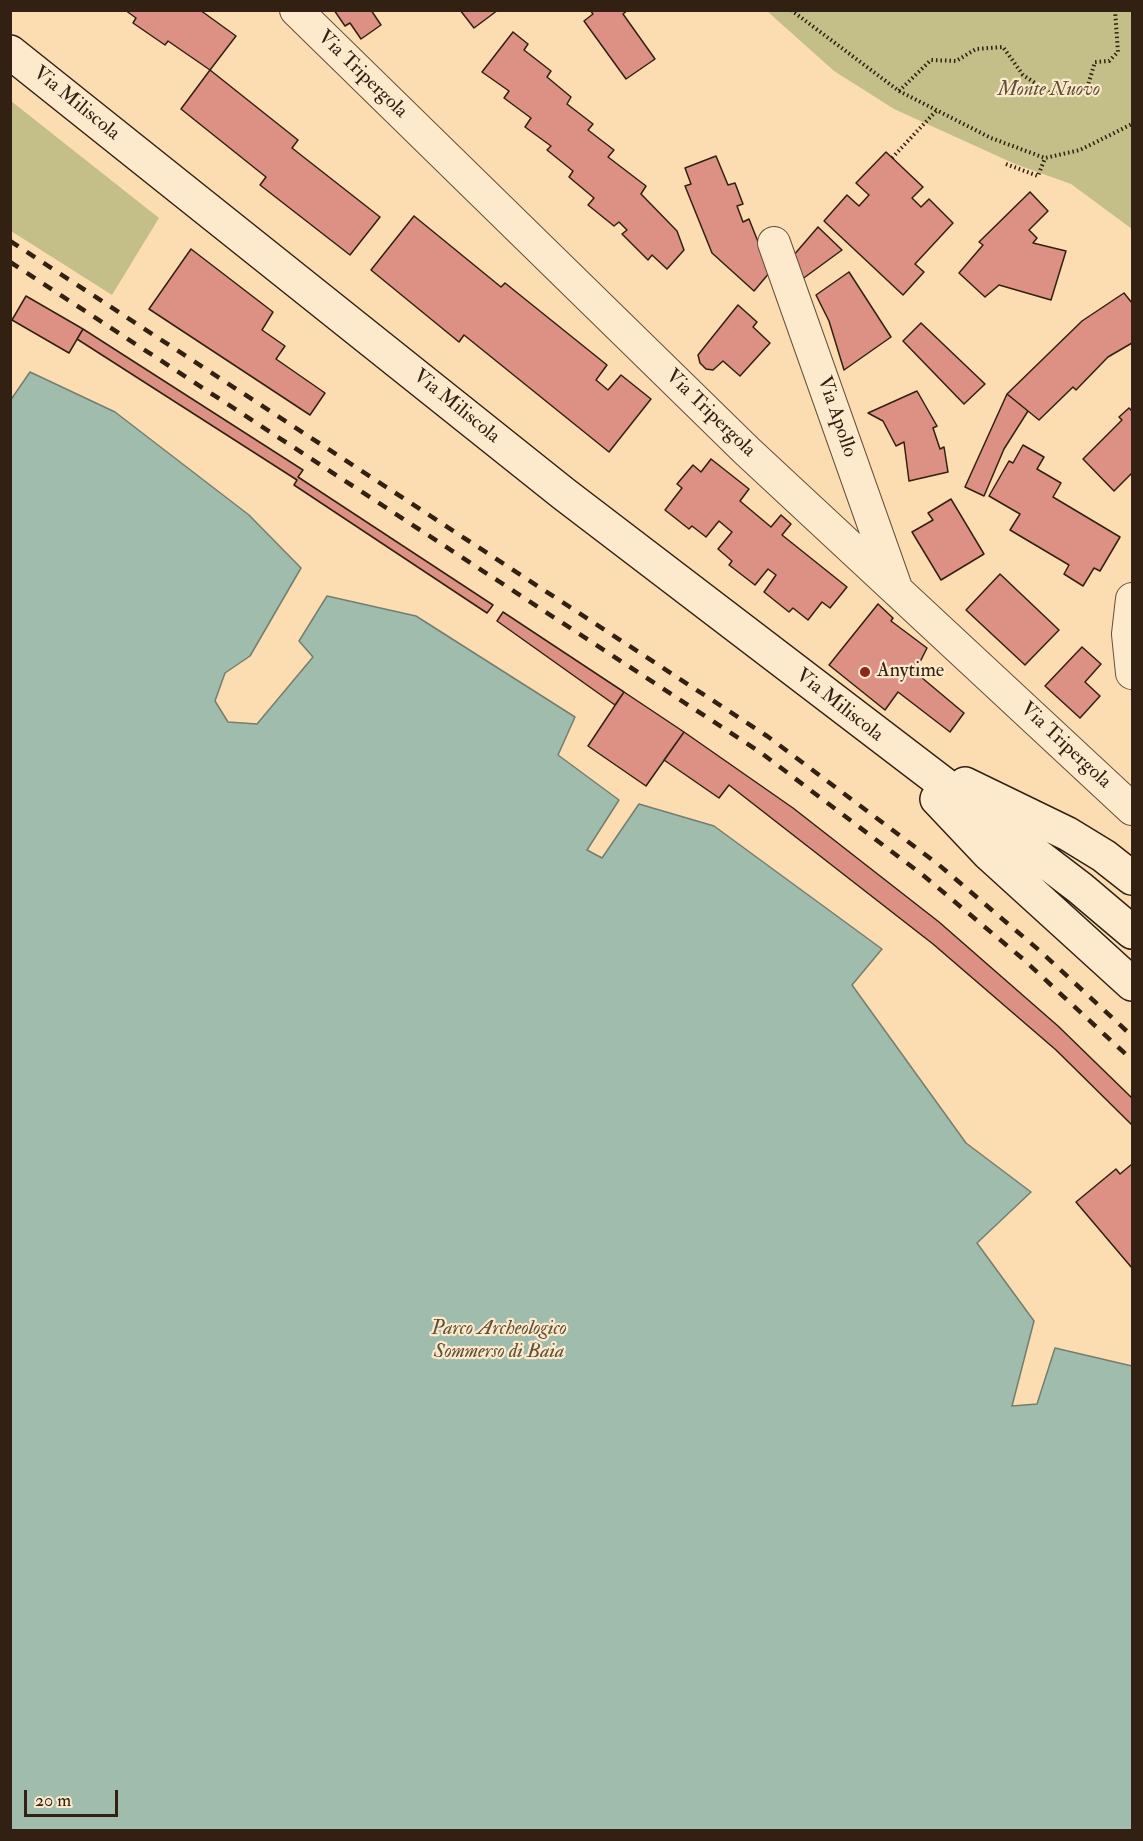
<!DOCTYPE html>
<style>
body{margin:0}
#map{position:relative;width:1143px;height:1841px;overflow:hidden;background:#fcddb1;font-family:"IM FELL Double Pica",serif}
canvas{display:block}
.frame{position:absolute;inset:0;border:12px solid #322013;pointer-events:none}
.scale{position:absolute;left:24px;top:1790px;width:94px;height:27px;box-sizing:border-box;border:3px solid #322013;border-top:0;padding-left:8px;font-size:18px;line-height:21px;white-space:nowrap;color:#322013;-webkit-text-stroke:4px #fde9cc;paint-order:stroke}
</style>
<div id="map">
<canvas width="1143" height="1841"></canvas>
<div class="frame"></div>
<div class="scale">20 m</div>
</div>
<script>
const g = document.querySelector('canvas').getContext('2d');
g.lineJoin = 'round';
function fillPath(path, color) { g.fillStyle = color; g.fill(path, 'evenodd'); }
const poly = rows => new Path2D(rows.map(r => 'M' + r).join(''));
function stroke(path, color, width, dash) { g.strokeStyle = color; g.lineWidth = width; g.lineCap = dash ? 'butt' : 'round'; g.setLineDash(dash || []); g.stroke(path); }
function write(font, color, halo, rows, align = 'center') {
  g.font = font + ' "IM FELL Double Pica",serif'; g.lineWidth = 4.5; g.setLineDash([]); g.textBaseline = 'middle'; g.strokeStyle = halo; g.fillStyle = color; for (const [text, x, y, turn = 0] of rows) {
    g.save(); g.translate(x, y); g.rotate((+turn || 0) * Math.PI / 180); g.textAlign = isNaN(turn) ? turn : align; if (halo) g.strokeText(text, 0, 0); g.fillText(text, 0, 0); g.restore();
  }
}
fillPath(poly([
 [767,11,1132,11,1132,229,1071,184,1015,164,894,109,834,71],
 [11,101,159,218,112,295,11,231]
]), '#c4bf88');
const water = poly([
 [30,372,115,412,249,515,301,568,250,656,225,673,215,701,228,722,257,724,313,657,299,641,327,596,416,616,575,717,558,755,619,800,587,850,602,858,639,804,714,826,882,949,852,985,966,1143,1031,1192,977,1243,1034,1321,1012,1406,1037,1404,1055,1348,1132,1366,1132,1830,11,1830,10,401,30,372]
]);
fillPath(water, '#9fbcac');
stroke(water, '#737e6f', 1.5);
const building = poly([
 [125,10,200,10,236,36,210,70,168,41,165,45,133,23,136,18,125,10],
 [334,10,371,10,381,25,361,39,350,23,345,26,334,10],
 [460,10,498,10,474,28,460,10],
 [590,10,628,10,623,14,655,59,626,79,584,21,593,14,590,10],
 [513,32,528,44,524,50,551,71,547,77,571,97,567,104,593,124,588,130,614,150,608,157,646,186,641,194,677,231,684,250,667,269,652,255,648,260,622,234,627,230,619,222,614,226,588,205,594,198,569,177,573,171,547,150,551,146,525,127,531,118,504,98,509,91,482,72,513,32],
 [210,70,298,140,292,148,380,217,350,255,260,185,266,177,181,109,210,70],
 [886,152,923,187,912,198,921,207,929,199,953,223,915,264,924,272,903,295,824,221,847,195,859,206,869,195,856,183,886,152],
 [716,156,728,185,735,183,743,204,737,206,743,222,749,219,770,272,754,291,712,253,685,186,691,184,685,168,716,156],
 [1030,192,1048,211,1029,230,1037,238,1033,243,1066,251,1051,300,999,285,985,297,959,273,983,245,979,242,1030,192],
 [414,216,501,287,505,283,607,365,596,380,608,390,621,375,651,399,609,452,464,335,459,342,371,270,414,216],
 [818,227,842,250,801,280,793,256,818,227],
 [191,249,273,312,262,330,285,346,276,359,325,393,310,415,149,309,191,249],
 [849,272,891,337,844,370,829,321,816,295,849,272],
 [1124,293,1132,303,1132,343,1108,357,1076,390,1073,387,1039,420,1007,394,1082,321,1124,293],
 [26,296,83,329,69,353,12,320,26,296],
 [738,305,757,322,753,327,770,343,740,376,723,361,713,370,706,369,700,363,698,355,738,305],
 [921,323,985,384,964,404,903,341,921,323],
 [83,329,303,470,298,477,493,605,487,613,294,485,297,480,77,339,83,329],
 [917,391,937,426,933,428,940,449,944,447,948,472,909,481,904,442,896,446,883,421,868,413,917,391],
 [1007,394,1028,411,1004,449,984,496,965,487,1007,394],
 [1129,408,1132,411,1132,473,1114,491,1083,459,1122,420,1119,417,1129,408],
 [1023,445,1044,457,1037,469,1061,483,1053,497,1120,537,1100,571,1094,568,1083,586,1064,574,1069,565,1010,530,1020,514,989,496,1009,461,1013,463,1023,445],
 [711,459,749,489,740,501,771,527,781,515,791,524,782,535,847,587,830,608,822,602,808,620,793,608,789,612,764,592,776,575,768,569,755,585,729,565,732,561,718,549,732,532,719,521,706,537,692,526,689,529,665,510,682,488,677,484,693,465,701,472,711,459],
 [951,499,984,554,941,580,912,532,933,520,928,513,951,499],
 [1000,574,1059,630,1025,665,966,610,1000,574],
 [878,604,893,618,891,621,927,648,915,672,964,713,950,732,898,692,885,710,829,665,878,604],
 [503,612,624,692,615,705,497,621,503,612],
 [1082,647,1101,664,1085,682,1100,696,1080,718,1045,686,1082,647],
 [624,692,684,732,646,786,588,746,624,692],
 [684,732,793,808,939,922,1058,1026,1132,1098,1132,1125,1056,1050,933,944,729,785,719,798,664,760,684,732],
 [1132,1164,1132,1268,1076,1202,1116,1169,1120,1174,1132,1164]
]);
fillPath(building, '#dd9084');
stroke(building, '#322013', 1.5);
const street = poly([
 [296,10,747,451,1132,809],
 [774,243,895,585],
 [1132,599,1128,634,1132,673]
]);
const secondary = poly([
 [10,52,564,494,1080,888,1132,932],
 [965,784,1068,834,1104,856,1132,878],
 [937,799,988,853,1132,984]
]);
stroke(street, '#644f3a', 34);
stroke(secondary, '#322013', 36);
stroke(poly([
 [791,10,899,91,991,138,1045,158,1080,150,1132,124],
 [899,91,931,60,956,61,976,49,1003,47,1023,75,1050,93,1079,93,1088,85,1095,62,1109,61,1118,52,1115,10],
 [892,158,936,111],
 [1006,164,1038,176,1045,158]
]), '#322013', 4, [1.5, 3]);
stroke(street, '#fde9cc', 32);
stroke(secondary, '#fde9cc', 33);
stroke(poly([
 [10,241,767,736,939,865,1040,951,1132,1036],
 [10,262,760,752,924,876,1023,959,1132,1060]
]), '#322013', 4.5, [10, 10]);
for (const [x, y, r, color] of [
 [865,672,6,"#8f2418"]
]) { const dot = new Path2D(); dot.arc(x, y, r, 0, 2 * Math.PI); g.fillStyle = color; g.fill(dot); stroke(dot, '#fde9cc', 2); }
write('20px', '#322013', '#fde9cc', [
 ["Via Tripergola",362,75,44],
 ["Via Miliscola",76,104,39],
 ["Via Miliscola",456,407,39],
 ["Via Tripergola",710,414,44],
 ["Via Apollo",836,417,71],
 ["Via Miliscola",839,706,38],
 ["Via Tripergola",1065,746,43]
]);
write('italic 20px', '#5e5036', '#fde9cc', [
 ["Monte Nuovo",1049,91],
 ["Parco Archeologico",499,1330],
 ["Sommerso di Baia",499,1353]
]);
write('20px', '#322013', '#fde9cc', [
 ["Anytime",877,672]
], 'left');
</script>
